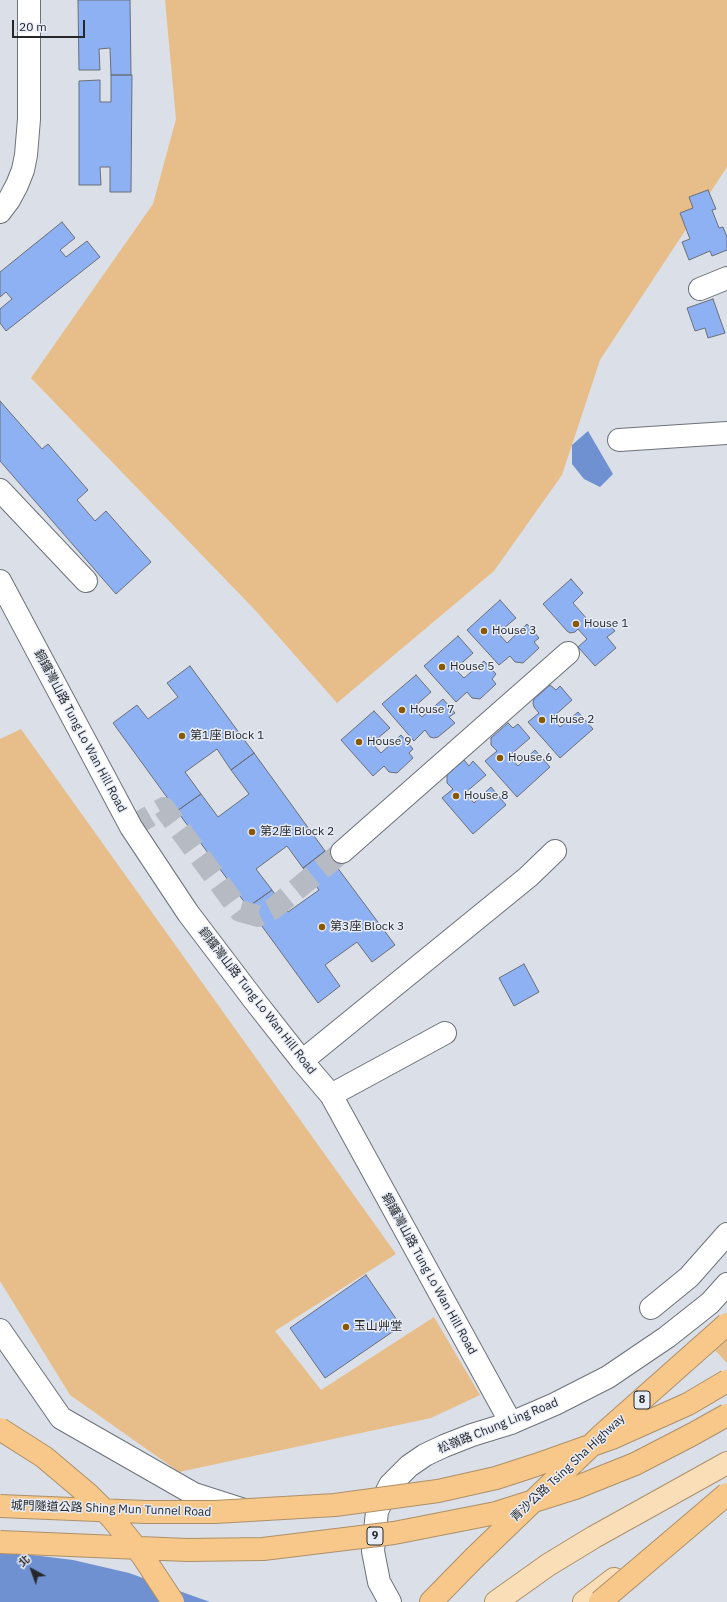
<!DOCTYPE html>
<meta charset="utf-8">
<style>
body{margin:0}
#map{position:relative;width:727px;height:1602px;overflow:hidden;background:#dadfe8;font-family:"IBM Plex Sans","Noto Sans TC",sans-serif}
canvas{display:block}
.north{position:absolute;left:12px;top:1550px;width:40px;height:40px;-webkit-text-stroke:3px #e7ecf6;paint-order:stroke;rotate:319deg;font-size:11px;font-weight:700;line-height:16px;text-align:center;color:#25272a}
.north::after{content:'';display:block;margin:auto;width:14px;height:18px;background:#25272a;clip-path:polygon(50% 0,100% 100%,50% 72%,0 100%)}
.scale{position:absolute;left:12px;top:20px;width:73px;height:18px;box-sizing:border-box;border:2px solid #25272a;border-top:0;padding-left:5px;font-size:12px;line-height:14px;white-space:nowrap;color:#25272a;-webkit-text-stroke:3px #e7ecf6;paint-order:stroke}
</style>
<div id="map">
<canvas width="727" height="1602"></canvas>
<div class="north">北</div>
<div class="scale">20 m</div>
</div>
<script>
const g = document.querySelector('canvas').getContext('2d');
g.lineJoin = 'round';
function fillPath(path, color) { g.fillStyle = color; g.fill(path, 'evenodd'); }
const poly = rows => new Path2D(rows.map(r => 'M' + r).join(''));
function stroke(path, color, width, dash) { g.strokeStyle = color; g.lineWidth = width; g.lineCap = dash ? 'butt' : 'round'; g.setLineDash(dash || []); g.stroke(path); }
function write(font, color, halo, rows, align = 'center') {
  g.font = font + ' "IBM Plex Sans","Noto Sans TC",sans-serif'; g.lineWidth = 3; g.setLineDash([]); g.textBaseline = 'middle'; g.strokeStyle = halo; g.fillStyle = color; for (const [text, x, y, turn = 0] of rows) {
    g.save(); g.translate(x, y); g.rotate((+turn || 0) * Math.PI / 180); g.textAlign = isNaN(turn) ? turn : align; if (halo) g.strokeText(text, 0, 0); g.fillText(text, 0, 0); g.restore();
  }
}
fillPath(poly([
 [165,0,727,0,727,167,600,360,562,475,494,571,337,703,255,610,31,378,153,204,176,119],
 [21,729,396,1254,275,1331,321,1390,434,1317,480,1395,431,1418,179,1472,70,1395,0,1281,0,739],
 [727,1329,727,1363,710,1345]
]), '#e7be89');
fillPath(poly([
 [588,431,613,474,600,487,584,479,572,464,572,445],
 [0,1551,73,1560,129,1573,210,1602,0,1602]
]), '#7091d1');
const building = poly([
 [78,0,130,0,131,75,111,75,110,48,99,49,100,70,79,70,78,0],
 [111,75,132,75,131,192,110,192,110,167,100,167,101,185,79,185,79,81,100,80,100,102,111,102,111,75],
 [708,190,716,209,712,210,719,228,723,227,727,237,727,250,712,256,710,251,689,260,682,242,690,239,680,213,693,208,689,197,708,190],
 [62,222,75,238,60,250,66,257,87,241,100,257,6,331,0,323,0,309,12,299,6,292,0,297,0,272,62,222],
 [713,299,725,333,708,338,705,328,695,331,687,308,713,299],
 [0,401,42,449,48,444,88,490,77,500,95,521,106,511,151,562,116,594,0,461,0,401],
 [571,579,583,593,573,603,595,628,605,620,615,631,607,637,616,648,595,666,578,647,587,639,578,629,575,632,570,633,567,631,543,604,571,579],
 [500,600,516,618,498,633,507,643,527,624,539,638,534,642,539,648,523,663,515,662,510,656,499,665,467,630,500,600],
 [458,636,473,653,455,669,464,678,484,661,496,674,492,679,496,684,480,699,472,698,467,692,456,702,424,666,458,636],
 [190,666,254,753,231,770,217,749,185,772,201,794,177,811,113,723,137,705,148,719,178,697,167,683,190,666],
 [416,675,431,692,413,708,422,717,443,699,455,713,449,717,455,723,438,737,434,738,430,737,425,730,414,741,382,704,416,675],
 [550,685,556,690,560,686,572,700,552,718,560,727,578,712,593,729,560,758,528,722,539,713,534,707,533,703,534,699,550,685],
 [374,711,390,728,372,743,381,753,401,735,413,749,409,753,413,758,397,773,389,772,384,766,373,776,341,740,374,711],
 [508,723,513,728,518,724,530,738,509,756,518,766,535,750,550,767,517,797,485,761,497,751,491,745,491,738,508,723],
 [254,753,325,851,303,868,287,846,256,869,272,890,248,907,177,811,201,794,218,817,249,794,231,770,254,753],
 [464,760,469,766,473,761,486,775,465,793,474,803,491,787,506,805,473,834,442,798,453,789,447,783,447,775,464,760],
 [325,851,395,945,372,962,357,942,325,965,340,986,318,1003,248,907,272,890,288,912,319,890,303,868,325,851],
 [524,964,539,992,514,1006,499,978,524,964],
 [366,1275,401,1326,325,1378,290,1328,366,1275]
]);
fillPath(building, '#8eb1f3');
stroke(building, '#6a6e77', 1);
stroke(poly([
 [131,827,164,808,240,911,258,916,274,908,342,852]
]), '#b6bac2', 22, [22, 11]);
const minor = poly([
 [0,212,9,200,17,185,23,170,26,155,29,119,29,0],
 [700,289,727,278],
 [619,440,727,433],
 [0,490,86,581],
 [0,581,131,827,188,913,254,1000,302,1061,331,1095,511,1423],
 [342,852,568,653],
 [302,1061,528,877,555,851],
 [331,1095,445,1033],
 [651,1308,689,1277,727,1234],
 [0,1330,61,1418,194,1494,244,1510],
 [390,1602,379,1582,373,1551,377,1511,390,1485,409,1466,425,1455,444,1446,472,1435,511,1423,555,1404,608,1377,667,1337,710,1303,727,1284]
]);
const major = poly([
 [496,1602,548,1565,594,1537,727,1463],
 [584,1602,614,1579]
]);
const highway = poly([
 [431,1602,474,1558]
]);
stroke(minor, '#6d717a', 24);
stroke(major, '#ae9068', 24);
stroke(highway, '#ae9068', 24);
stroke(minor, '#fff', 22);
stroke(major, '#fadeb8', 22);
stroke(highway, '#f7c889', 22);
const highwayBridge = poly([
 [0,1429,44,1457,89,1495,111,1517,142,1555,173,1602],
 [0,1506,145,1512,215,1512,335,1505,438,1491,496,1478,536,1465,612,1438,688,1404,727,1381],
 [0,1542,187,1550,263,1549,394,1533,496,1513,575,1488,635,1464,693,1434,727,1415],
 [474,1558,603,1434,727,1324],
 [600,1602,727,1494]
]);
stroke(highwayBridge, '#ae9068', 24, []);
stroke(highwayBridge, '#f7c889', 22);
for (const [x, y, r, color] of [
 [576,624,4,"#885900"],
 [484,631,4,"#885900"],
 [442,667,4,"#885900"],
 [402,710,4,"#885900"],
 [542,720,4,"#885900"],
 [182,736,4,"#885900"],
 [359,742,4,"#885900"],
 [500,758,4,"#885900"],
 [456,796,4,"#885900"],
 [252,832,4,"#885900"],
 [322,927,4,"#885900"],
 [346,1327,4,"#885900"]
]) { const dot = new Path2D(); dot.arc(x, y, r, 0, 2 * Math.PI); g.fillStyle = color; g.fill(dot); stroke(dot, '#e7ecf6', 1.5); }
for (const [x, y, w] of [
 [642,1400,16],
 [375,1536,16]
]) { const box = new Path2D(); box.roundRect(x - w / 2, y - 9, w, 18, 3); g.fillStyle = '#e7ecf6'; g.fill(box); stroke(box, '#25272a', 1); }
write('bold 11px', '#25272a', null, [
 ["8",642,1400],
 ["9",375,1536]
]);
write('12px', '#25272a', '#e7ecf6', [
 ["House 1",584,624],
 ["House 3",492,631],
 ["House 5",450,667],
 ["House 7",410,710],
 ["House 2",550,720],
 ["第1座 Block 1",190,736],
 ["House 9",367,742],
 ["House 6",508,758],
 ["House 8",464,796],
 ["第2座 Block 2",260,832],
 ["第3座 Block 3",330,927],
 ["玉山艸堂",354,1327]
], 'left');
write('12px', '#25272a', '#e7ecf6', [
 ["銅鑼灣山路 Tung Lo Wan Hill Road",80,731,62],
 ["銅鑼灣山路 Tung Lo Wan Hill Road",257,1001,52],
 ["銅鑼灣山路 Tung Lo Wan Hill Road",429,1274,61],
 ["松嶺路 Chung Ling Road",498,1426,-22],
 ["青沙公路 Tsing Sha Highway",568,1468,-43],
 ["城門隧道公路 Shing Mun Tunnel Road",111,1509,2]
]);
</script>
